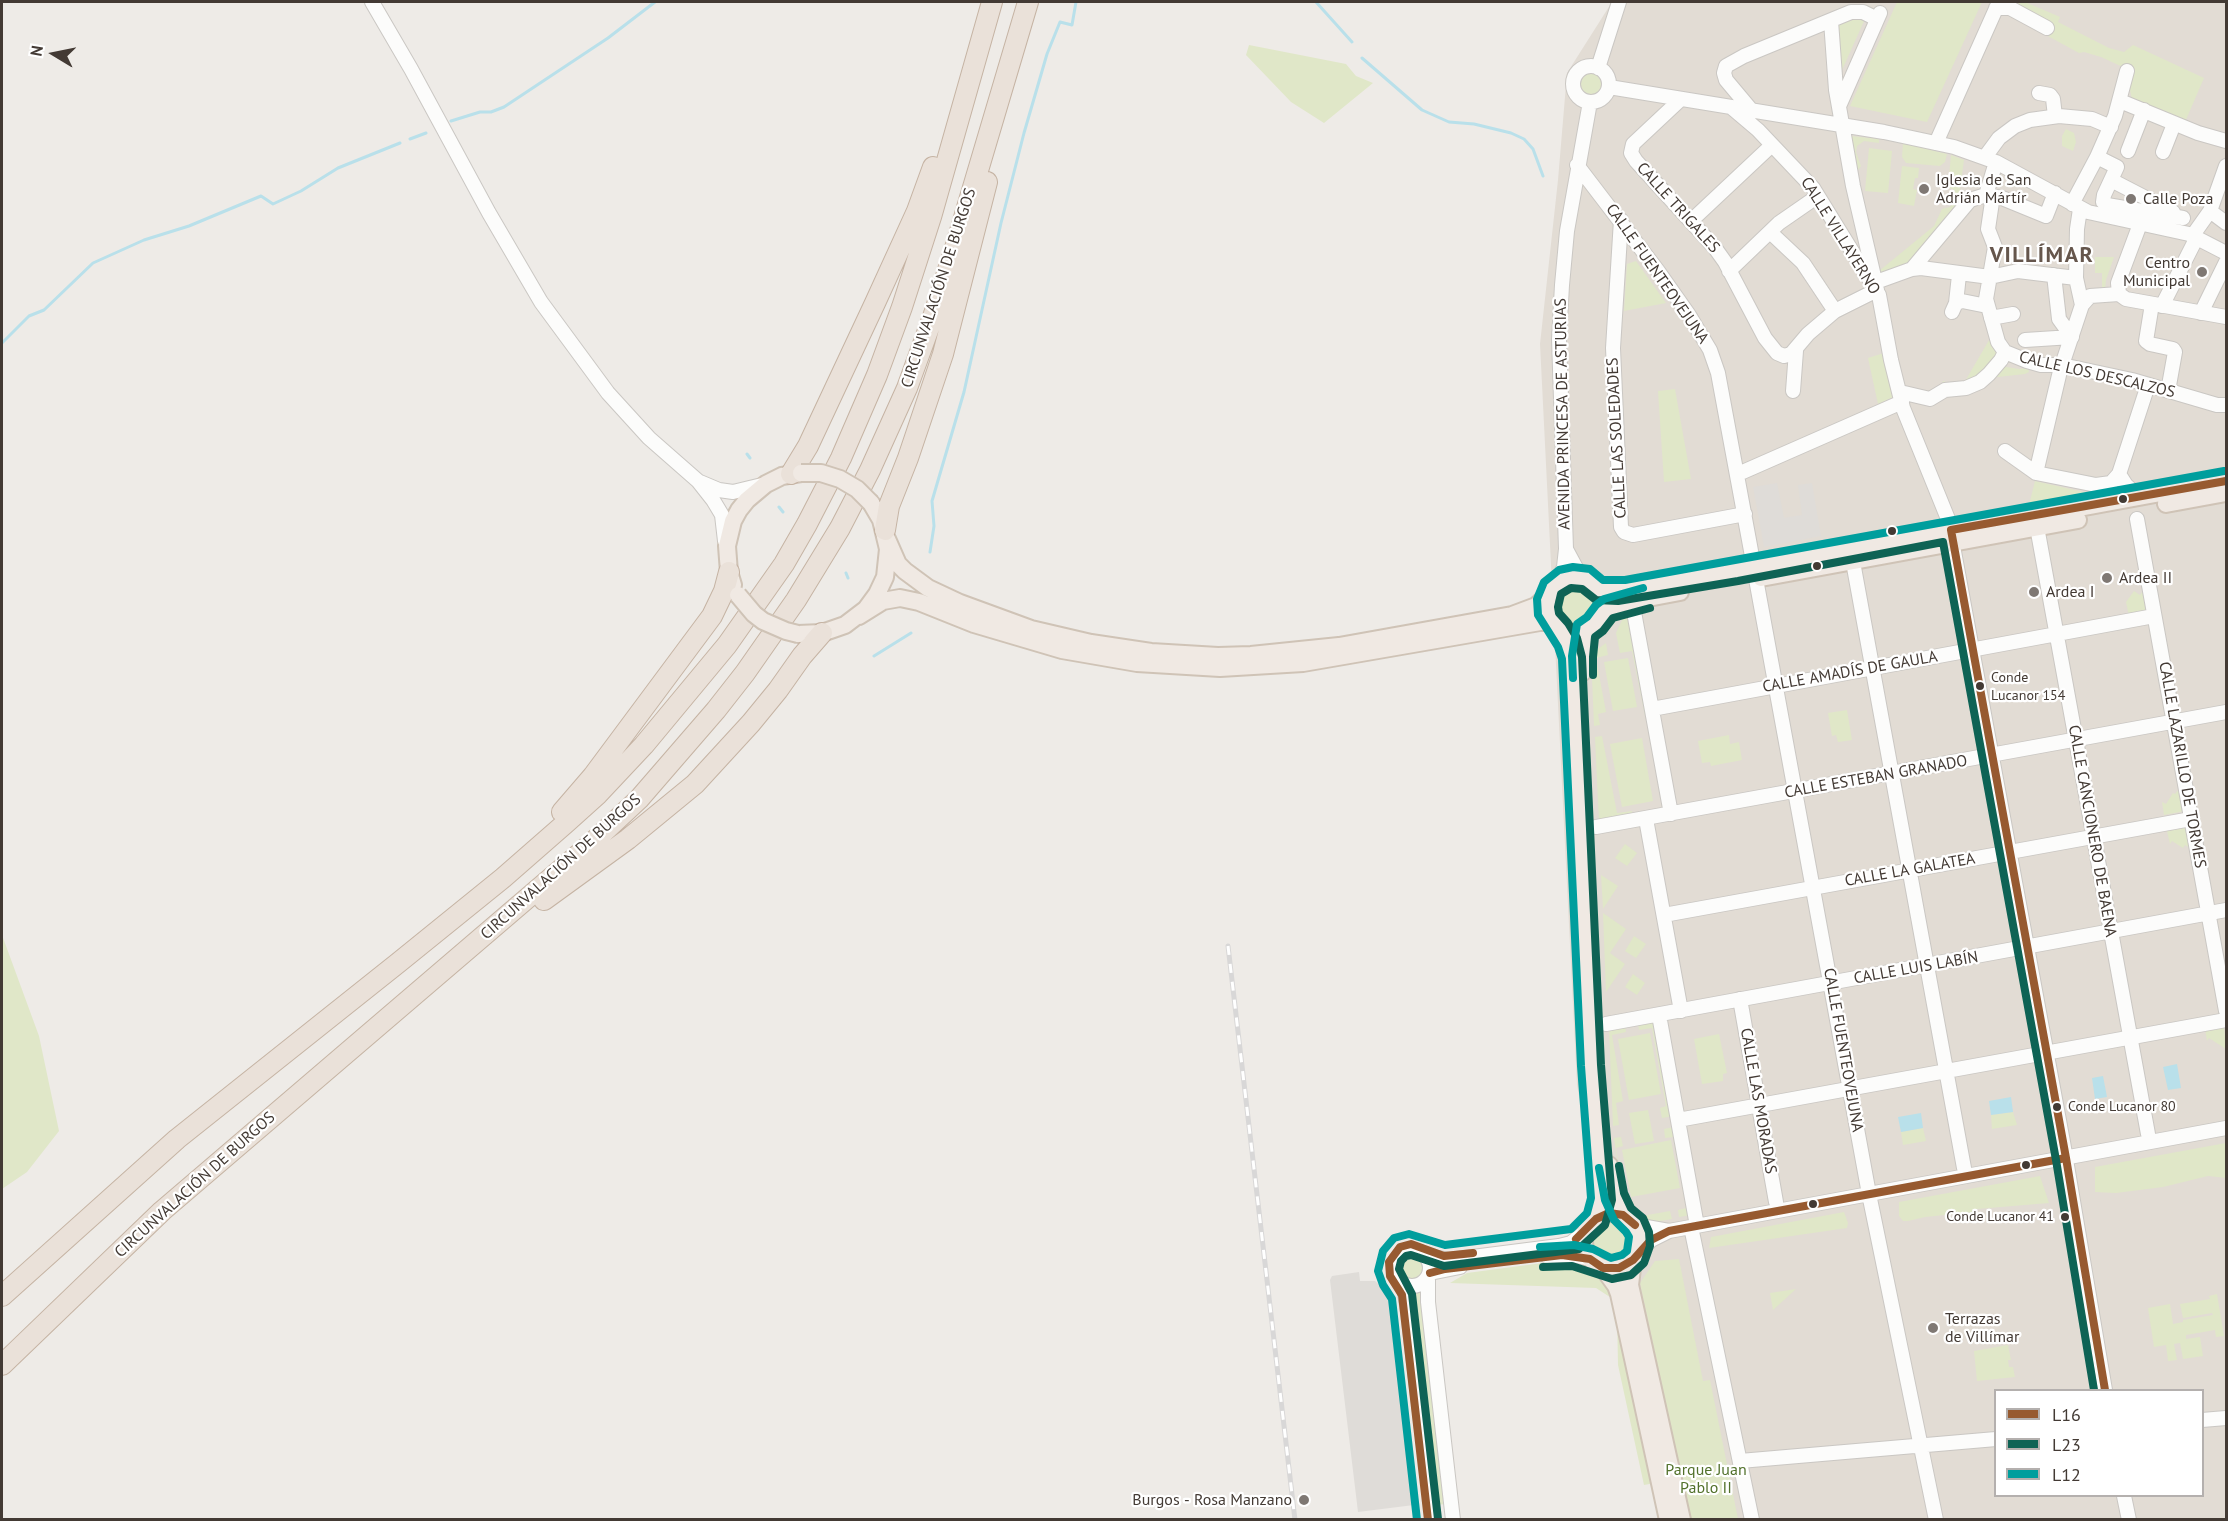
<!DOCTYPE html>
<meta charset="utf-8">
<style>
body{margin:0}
#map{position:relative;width:2228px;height:1521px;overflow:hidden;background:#eeebe7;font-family:"PT Sans",sans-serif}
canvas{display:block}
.frame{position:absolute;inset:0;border:3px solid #433a34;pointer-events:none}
.legend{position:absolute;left:1994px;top:1389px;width:210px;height:108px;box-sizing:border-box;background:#fff;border:2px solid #b4b0ae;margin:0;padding:8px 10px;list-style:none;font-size:18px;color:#433a34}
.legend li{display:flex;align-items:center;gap:12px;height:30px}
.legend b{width:30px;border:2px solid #b4b0ae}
.north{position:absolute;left:24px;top:24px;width:60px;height:60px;-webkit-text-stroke:4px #fff;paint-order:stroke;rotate:280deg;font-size:16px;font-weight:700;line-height:24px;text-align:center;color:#433a34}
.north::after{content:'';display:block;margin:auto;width:21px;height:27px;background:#433a34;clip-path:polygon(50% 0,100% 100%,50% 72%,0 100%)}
</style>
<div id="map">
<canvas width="2228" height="1521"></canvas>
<div class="frame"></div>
<ul class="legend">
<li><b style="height:8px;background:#975a30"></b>L16</li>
<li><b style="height:8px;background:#0e6355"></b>L23</li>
<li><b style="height:8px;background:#009e9d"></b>L12</li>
</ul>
<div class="north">N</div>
</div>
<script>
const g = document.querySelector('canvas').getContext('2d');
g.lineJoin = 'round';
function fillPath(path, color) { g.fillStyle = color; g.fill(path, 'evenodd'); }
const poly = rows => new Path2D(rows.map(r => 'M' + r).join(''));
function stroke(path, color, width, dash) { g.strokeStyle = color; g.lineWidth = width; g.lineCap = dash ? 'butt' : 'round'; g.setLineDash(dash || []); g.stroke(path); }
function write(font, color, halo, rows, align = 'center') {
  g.font = font + ' "PT Sans",sans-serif'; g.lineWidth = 4.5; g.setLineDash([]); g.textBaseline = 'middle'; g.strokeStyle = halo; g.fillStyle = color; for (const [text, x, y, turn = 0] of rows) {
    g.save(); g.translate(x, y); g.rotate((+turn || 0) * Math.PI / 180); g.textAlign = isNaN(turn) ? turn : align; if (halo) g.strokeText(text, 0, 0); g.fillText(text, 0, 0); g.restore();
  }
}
fillPath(poly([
 [1612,2,2226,2,2226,1519,1658,1519,1577,1085,1540,344,1558,180,1567,73],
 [1996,1390,2202,1390,2202,1496,1996,1496]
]), '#e2dcd4');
fillPath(poly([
 [1897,2,1982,2,1927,122,1850,106],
 [2007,2,2025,2,2060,17,2058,22,2109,48,2124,52,2133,45,2204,78,2185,122,2132,99,2125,68,2101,57,2084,52,2079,53,2046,35,2049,24],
 [1852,15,1865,19,1838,79,1838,20],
 [1249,45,1346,64,1356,76,1373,83,1324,123,1291,102,1246,55],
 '1581 84a11 11 0 1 1 22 0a11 11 0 1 1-22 0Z',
 [2066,129,2074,133,2076,142,2073,151,2062,146,2062,136],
 [1851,136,1879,139,1879,143,1864,141,1857,146,1856,152,1861,166,1856,173],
 [1903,143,1947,154,1945,162,1940,166,1906,163,1902,157],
 [1869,148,1892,151,1888,193,1865,191],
 [1951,155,1964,160,1960,190,1963,197,1956,197,1954,190,1948,187],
 [1902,166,1919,168,1918,178,1915,178,1913,189,1917,190,1914,206,1898,203],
 [1955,200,1962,201,1907,266,1880,275,1879,271,1934,226,1942,209,1950,207],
 [2095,257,2114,257,2106,280,2105,290,2102,290,2102,273,2095,273],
 [1636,261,1666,303,1624,311,1627,264],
 [1992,335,2000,354,1985,375,1967,385,1941,388,1943,381,1956,385,1964,383],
 [1887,352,1894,392,1893,397,1878,404,1868,358],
 [2000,366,2019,369,2028,368,2029,372,2025,374,1989,378],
 [1675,389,1691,479,1664,482,1658,391],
 [2035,481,2088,493,2089,494,2029,505],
 '1556 606a19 19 0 1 1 38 0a19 19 0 1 1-38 0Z',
 [2146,587,2150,611,2129,616,2126,602,2134,591,2140,595],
 [1630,615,1649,715,1645,716,1632,651,1620,653,1616,633,1624,616],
 [1606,643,1608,655,1596,658,1606,712,1598,714,1600,725,1594,726,1591,654],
 [1628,658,1637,707,1613,711,1604,662],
 [1847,710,1852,740,1838,742,1836,735,1832,736,1828,713],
 [1729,735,1730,744,1739,742,1742,760,1711,766,1710,762,1702,763,1698,741],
 [1602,736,1617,813,1632,811,1633,816,1599,822,1595,737],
 [1642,738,1653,801,1622,807,1610,744],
 [2181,787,2185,811,2164,815,2162,802,2166,804,2173,793,2175,794],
 [2189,827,2193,850,2185,845,2183,848,2172,841,2170,844,2167,831],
 [1625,844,1637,853,1627,866,1615,858],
 [1601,875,1618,886,1603,909,1603,908],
 [1603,913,1626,929,1610,953,1625,964,1606,992],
 [2,935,39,1036,59,1131,27,1172,2,1189],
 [1634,936,1646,944,1636,958,1625,951],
 [1633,974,1645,983,1637,995,1625,987],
 [1655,1020,1673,1116,1662,1118,1660,1108,1666,1106,1652,1028,1639,1030,1638,1024],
 [1625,1026,1626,1032,1612,1035,1623,1101,1616,1103,1619,1125,1613,1126,1609,1028],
 [2224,1026,2226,1049,2209,1038,2207,1041,2205,1029],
 [1650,1033,1661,1094,1629,1100,1618,1039],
 [1719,1034,1727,1073,1723,1074,1723,1081,1702,1084,1694,1039],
 [1648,1110,1654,1141,1635,1144,1629,1113],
 [2013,1112,2017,1125,1992,1129,1991,1115],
 [1674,1127,1691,1215,1679,1217,1678,1210,1686,1208,1673,1137,1665,1138,1664,1129],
 [1923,1128,1926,1141,1903,1145,1901,1132],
 [1621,1137,1623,1146,1616,1148,1624,1197,1642,1216,1670,1211,1672,1219,1655,1222,1641,1217,1623,1197,1614,1138],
 [1671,1140,1680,1188,1631,1197,1622,1150],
 [2226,1143,2226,1178,2208,1176,2163,1187,2116,1193,2095,1192,2095,1167],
 [2040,1176,2049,1203,1977,1209,1974,1212,1925,1217,1908,1221,1903,1221,1899,1216,1899,1202],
 [1844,1212,1848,1223,1847,1228,1709,1248,1711,1237],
 '1593 1241a19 19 0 1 1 38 0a19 19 0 1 1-38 0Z',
 '1399 1268a13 13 0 1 1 26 0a13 13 0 1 1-26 0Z',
 [1679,1259,1703,1381,1710,1380,1738,1519,1691,1519,1640,1283,1655,1261],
 [1565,1260,1583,1263,1597,1274,1604,1279,1616,1301,1596,1288,1450,1283,1467,1273],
 [1796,1289,1773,1310,1770,1293],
 [1422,1291,1446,1504,1435,1505,1410,1293],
 [2217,1294,2224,1336,2216,1337,2215,1330,2186,1335,2186,1339,2200,1337,2203,1356,2183,1359,2180,1343,2174,1344,2177,1360,2168,1361,2166,1345,2154,1347,2148,1308,2170,1304,2173,1324,2183,1322,2183,1320,2213,1315,2212,1313,2183,1318,2180,1304,2210,1299,2209,1296],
 [1391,1305,1393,1306,1408,1439,1406,1438],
 [1617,1311,1655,1483,1644,1485,1618,1365],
 [2008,1345,2011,1360,2008,1360,2009,1367,2013,1367,2015,1377,1977,1381,1974,1351]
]), '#e0e7c8');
fillPath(poly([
 [1777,483,1784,518,1802,515,1798,485,1812,483,1821,536,1764,547,1753,487],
 [1359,1272,1360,1281,1375,1281,1389,1293,1414,1505,1358,1512,1330,1280,1332,1276]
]), '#dfdcd8');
fillPath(poly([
 [2177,1064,2181,1088,2168,1090,2163,1067],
 [2103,1076,2107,1097,2095,1099,2092,1078],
 [2011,1097,2013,1112,1991,1115,1989,1101],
 [1921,1113,1923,1128,1901,1132,1898,1117]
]), '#b9e0ea');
stroke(poly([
 [1316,2,1352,42],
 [1362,58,1422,110,1449,122,1474,124,1511,133,1524,139,1533,149,1543,176],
 [451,121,480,112,491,112,504,107,608,38,655,2],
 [410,139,426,133],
 [2,343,29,316,44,310,93,263,144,240,189,226,261,196,273,204,301,191,338,168,400,143],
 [747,454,750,458],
 [779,507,783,512],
 [930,552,934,526,932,501,964,392,1001,223,1024,133,1047,54,1060,22,1072,25,1076,2],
 [846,573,848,578],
 [874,656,911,633]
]), '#b9e0ea', 3);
const minor = poly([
 [372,2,411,69,489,213,541,302,608,393,649,438,698,481,713,500,722,515,725,541],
 [1996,8,2010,8,2047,28],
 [1831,21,1836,90,1853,186,1876,285],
 '1573 84a18 18 0 1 1 36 0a18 18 0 1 1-36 0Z',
 [1598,68,1619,2],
 [1609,87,1884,132,1954,147,1996,162,2088,212,2189,234,2226,253],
 [2039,93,2050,95,2053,99,2055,116],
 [1681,99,1633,144,1631,153,1636,161,1715,248,1725,262,1765,338,1777,353,1784,356,1791,354,1808,334,1835,311,1877,290],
 [2120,101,2198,133,2226,141],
 [1840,104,1880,13],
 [1732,108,1758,130,1813,188,1879,295,1891,360,1903,408,1948,519,2063,1142,2105,1390],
 [1752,111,1726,80,1724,73,1726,66,1744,56,1851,12,1863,12,1877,19],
 [1936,143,1999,2],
 [2128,151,2144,110],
 [2163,152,2174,124],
 [1985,157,1999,138,2015,126,2030,120,2059,116,2092,119,2111,127],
 [2097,157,2117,167,2104,195,2103,202,2107,205,2183,218],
 [1996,162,1986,195,1992,202,1988,229,1995,247,1986,299,1998,342,2005,352,2027,361,2041,365,2062,365,2132,380,2217,405,2226,405],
 [1577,165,1658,271,1689,315,1710,350,1718,373,1754,567],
 [2111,180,2173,212],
 [2072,204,2097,157,2115,116,2127,71],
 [2210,211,2226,223],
 [1621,220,1613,348,1621,527,1624,532,1633,535,1745,514],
 [1691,221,1772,145],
 [1770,232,1803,263,1835,311],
 [2193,235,2210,211,2226,166],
 [1912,269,1921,268,1990,277,2018,271,2076,278],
 [1729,271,1779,223,1818,196],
 [2054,275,2059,319,2072,337],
 [1876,282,1912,269,1970,200,1986,195,2002,198,2046,216,2055,193],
 [2119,294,2118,283,2140,224],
 [1956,303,1962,301,1987,306],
 [2152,304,2146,341,2150,344,2173,349,2175,352,2168,391],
 [2082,305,2090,296,2119,294,2126,299,2226,317],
 [2162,306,2197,237],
 [1952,312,1956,303,1959,275],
 [2201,313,2226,262],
 [1991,318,2013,314],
 [2025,340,2072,337],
 [1793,391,1796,351],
 [1900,392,1930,399,1945,390,1966,388,1980,382,1989,374,2001,360,2005,352],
 [2005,451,2036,473,2096,485,2111,483,2119,474,2148,385],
 [2036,473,2060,371,2082,305,2076,278,2077,229,2080,209],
 [1738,474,1902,402],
 [2119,474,2126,485,2140,497],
 [700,482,719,490,733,492,762,485],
 [2137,519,2226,1011],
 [2037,527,2148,1134],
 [1567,551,1581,577],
 [1853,562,1964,1168],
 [1756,579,1869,1194,1936,1520],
 [1557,583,1564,567,1566,549,1559,339,1562,285,1567,231,1590,102],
 [1632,601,1671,814],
 [1652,709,2154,616],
 [1646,819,1681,1011],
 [1596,827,2226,712],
 [1664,915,2191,819],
 [1740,999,1776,1202],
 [1659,1015,1697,1226],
 [1606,1024,2226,910],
 [1678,1120,2226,1020],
 [1635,1225,1669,1231],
 [1691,1227,1752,1520],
 '1394 1268a18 18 0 1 1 36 0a18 18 0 1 1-36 0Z',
 [1638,1253,1651,1240,1669,1231,2226,1128],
 [1426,1256,1449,1260,1559,1246,1571,1243,1586,1231],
 [1547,1256,1573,1255,1590,1259],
 [1430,1273,1460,1267],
 [1428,1277,1428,1302,1453,1520],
 [1403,1283,1407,1305,1433,1520],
 [2202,1420,2226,1418],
 [1740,1461,1996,1439],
 [2124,1496,2129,1520]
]);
const major = poly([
 [2166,504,2226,493],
 [887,539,898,564,905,571,928,588,960,603,1031,629,1091,643,1151,652,1218,656,1251,655,1339,646,1512,615,1536,606,1550,593],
 '1547 605a28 28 0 1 1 56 0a28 28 0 1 1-56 0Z',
 [1761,578,2078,520],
 [733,585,729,572,727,546,733,521,739,510,747,500,766,484,782,476,801,473],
 [1599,590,1616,591,1736,571,2226,481],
 [1603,612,1627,602,1680,592],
 [859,616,883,601,900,598,919,602,974,624,1062,650,1137,663,1220,668,1303,663,1540,622,1553,622],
 [1560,629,1568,643,1572,657,1591,1066,1602,1199,1596,1219],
 [798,634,822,633,845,625,866,609,877,594,885,577,888,549,881,520,871,503],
 [1583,672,1582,657,1585,631],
 [1609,1165,1614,1196,1623,1215],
 '1584 1241a28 28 0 1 1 56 0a28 28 0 1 1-56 0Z',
 [1633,1260,1630,1285,1682,1520],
 [1603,1268,1616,1286,1619,1294,1668,1520]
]);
const highway = poly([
 [791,474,808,446,875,303,917,211,933,167],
 [885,530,889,506,908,458,943,354,987,182],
 [562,812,593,776,712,616,724,591,729,572],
 [544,900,628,839,695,784,751,723,778,690,802,656,822,633],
 [2,1296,177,1139,398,963,503,878,567,822,598,794,644,745,727,645,784,564,807,524,841,458,877,375,902,307,931,217,992,2],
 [2,1365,162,1211,593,842,639,799,716,710,745,673,796,600,840,528,870,470,907,388,934,314,955,248,1028,2]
]);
stroke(minor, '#cac7c3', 16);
stroke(major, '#cfc3b6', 20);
stroke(highway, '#c5b3a3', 22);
stroke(minor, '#fcfcfb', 14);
stroke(major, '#f0e9e3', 16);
stroke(highway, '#eae1d9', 20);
const rail = poly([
 [1228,946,1295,1520]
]);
stroke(rail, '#d8d7d7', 5);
stroke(rail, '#fff', 3, [9]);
const majorBridge = poly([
 [801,473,821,473,840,479,857,489,871,503],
 [738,595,754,614,763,621,786,631,798,634]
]);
stroke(majorBridge, '#cfc3b6', 20, []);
stroke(majorBridge, '#f0e9e3', 16);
stroke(poly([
 [1576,1239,1596,1219,1609,1213,1623,1215,1635,1225],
 [1430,1273,1445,1269,1562,1255,1590,1259,1603,1268,1619,1268,1633,1260,1651,1240,1669,1231,2066,1158],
 [2105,1390,2066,1158,1951,530,2226,481],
 [1428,1520,1402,1295,1390,1276,1389,1262,1400,1247,1411,1244,1444,1256,1473,1253]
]), '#975a30', 8);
stroke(poly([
 [1593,675,1593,657,1595,637,1603,631,1613,618,1650,608],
 [1543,1267,1572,1266,1612,1279,1631,1275,1644,1263,1650,1246,1649,1232,1643,1218,1631,1208,1624,1193,1619,1166],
 [1438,1519,1412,1294,1399,1269,1401,1261,1406,1256,1411,1255,1444,1266,1579,1249,1605,1225,1612,1200,1601,1065,1582,657,1577,638,1568,623,1559,613,1558,607,1561,594,1571,588,1582,589,1596,600,1618,601,1738,581,1943,542,2056,1160,2094,1390]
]), '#0e6355', 8);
stroke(poly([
 [1573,678,1572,656,1577,624,1587,617,1596,605,1604,599,1643,588],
 [1540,1247,1574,1245,1593,1249,1611,1258,1622,1255,1627,1251,1629,1237,1626,1232,1614,1220,1605,1200,1599,1168],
 [1417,1520,1392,1299,1383,1285,1378,1271,1383,1251,1394,1238,1409,1234,1445,1245,1571,1229,1587,1213,1591,1198,1581,1066,1562,659,1558,647,1538,615,1537,599,1544,582,1559,570,1573,567,1590,569,1603,580,1625,580,2224,471]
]), '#009e9d', 8);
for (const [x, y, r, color] of [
 [1924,189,6,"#7f7873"],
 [2131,199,6,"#7f7873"],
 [2202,272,6,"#7f7873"],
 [2123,499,5,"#433a34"],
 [1892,531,5,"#433a34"],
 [1817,566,5,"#433a34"],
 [2107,578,6,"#7f7873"],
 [2034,592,6,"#7f7873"],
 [1980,686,5,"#433a34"],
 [2057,1107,5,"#433a34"],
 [2026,1165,5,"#433a34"],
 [1813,1204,5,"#433a34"],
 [2065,1217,5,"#433a34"],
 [1933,1328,6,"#7f7873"],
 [1304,1500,6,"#7f7873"]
]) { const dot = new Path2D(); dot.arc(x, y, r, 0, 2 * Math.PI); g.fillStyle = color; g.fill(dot); stroke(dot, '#fff', 2); }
write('14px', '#433a34', '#fff', [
 ["Conde",1991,678],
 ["Lucanor 154",1991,696],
 ["Conde Lucanor 80",2068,1107],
 ["Conde Lucanor 41",2054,1217,"right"]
], 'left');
write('16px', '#433a34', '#fff', [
 ["Iglesia de San",1936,180],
 ["Adrián Mártír",1936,198],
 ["Calle Poza",2143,199],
 ["Centro",2190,263,"right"],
 ["Municipal",2190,281,"right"],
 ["Ardea II",2119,578],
 ["Ardea I",2046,592],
 ["Terrazas",1945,1319],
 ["de Villímar",1945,1337],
 ["Burgos - Rosa Manzano",1292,1500,"right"]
], 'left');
write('16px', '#433a34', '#fff', [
 ["CALLE TRIGALES",1678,208,48],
 ["CALLE VILLAYERNO",1840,236,58],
 ["CALLE FUENTEOVEJUNA",1657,274,55],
 ["CIRCUNVALACIÓN DE BURGOS",939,288,-72],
 ["CALLE LOS DESCALZOS",2097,375,13],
 ["AVENIDA PRINCESA DE ASTURIAS",1563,414,-91],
 ["CALLE LAS SOLEDADES",1617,438,-93],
 ["CALLE AMADÍS DE GAULA",1850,672,-10],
 ["CALLE LAZARILLO DE TORMES",2182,765,80],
 ["CALLE ESTEBAN GRANADO",1876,777,-10],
 ["CALLE CANCIONERO DE BAENA",2092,831,80],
 ["CIRCUNVALACIÓN DE BURGOS",561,867,-42],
 ["CALLE LA GALATEA",1910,870,-10],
 ["CALLE LUIS LABÍN",1916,968,-10],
 ["CALLE FUENTEOVEJUNA",1843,1050,80],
 ["CALLE LAS MORADAS",1758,1101,80],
 ["CIRCUNVALACIÓN DE BURGOS",195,1185,-42]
]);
write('16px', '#52712b', '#fff', [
 ["Parque Juan",1706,1470],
 ["Pablo II",1706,1488]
]);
g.letterSpacing = '1.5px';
write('bold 22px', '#65564c', '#fff', [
 ["VILLÍMAR",2042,256]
]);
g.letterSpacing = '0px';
</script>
